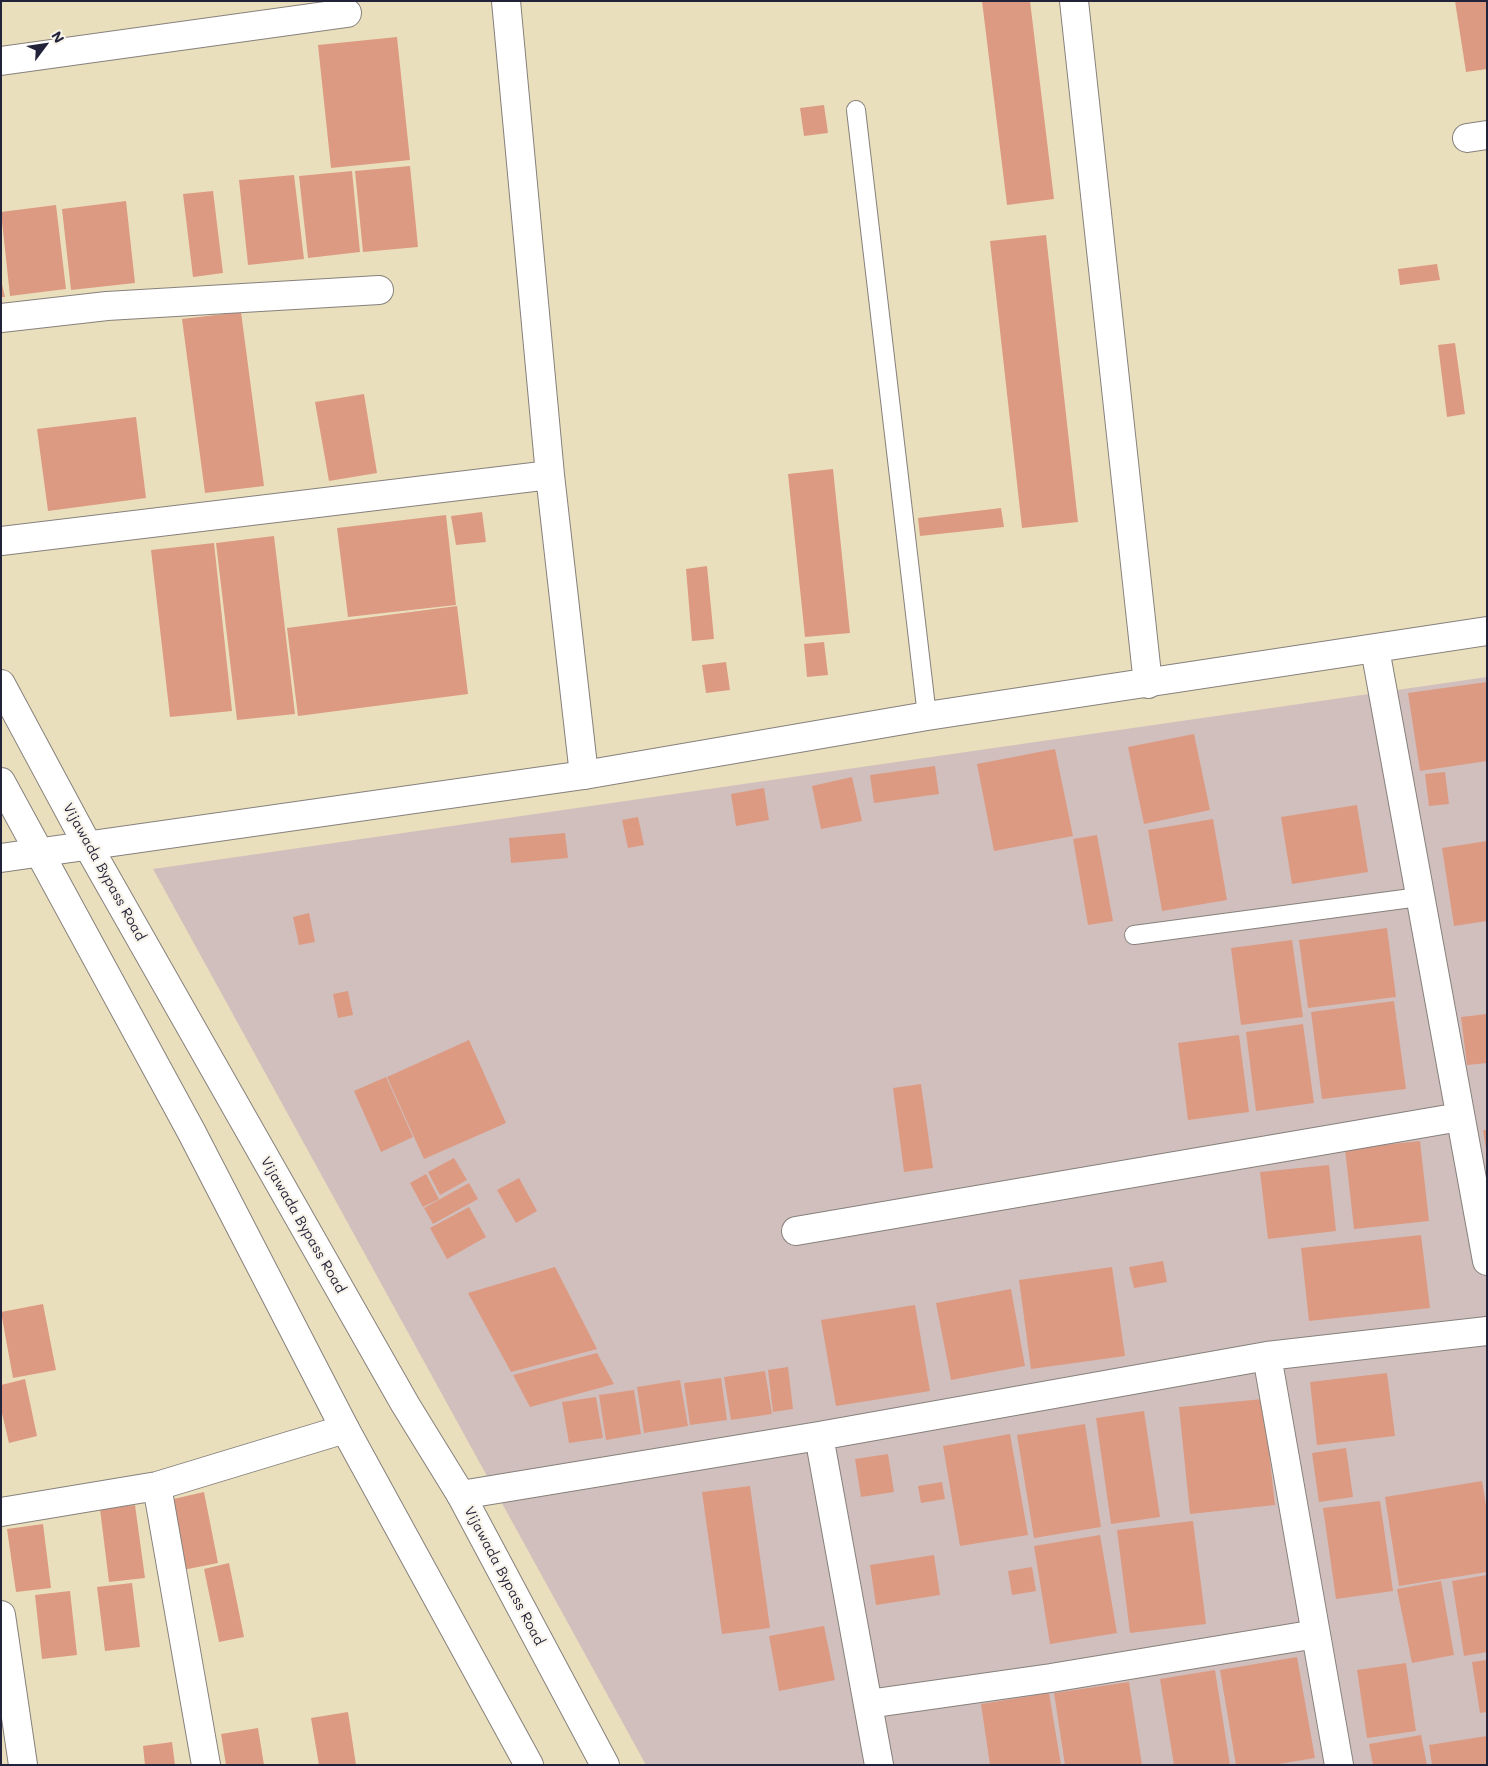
<!DOCTYPE html>
<style>
body{margin:0}
#map{position:relative;width:1488px;height:1766px;overflow:hidden;background:#eadfbc;font-family:Mali,sans-serif}
canvas{display:block}
.frame{position:absolute;inset:0;border:2px solid #22223b;pointer-events:none}
.north{position:absolute;left:20px;top:20px;width:50px;height:50px;-webkit-text-stroke:4px #f7f3e8;paint-order:stroke;rotate:59deg;font-size:14px;font-weight:700;line-height:20px;text-align:center;color:#22223b}
.north::after{content:'';display:block;margin:auto;width:18px;height:22px;background:#22223b;clip-path:polygon(50% 0,100% 100%,50% 72%,0 100%)}
</style>
<div id="map">
<canvas width="1488" height="1766"></canvas>
<div class="frame"></div>
<div class="north">N</div>
</div>
<script>
const g = document.querySelector('canvas').getContext('2d');
g.lineJoin = 'round';
function fillPath(path, color) { g.fillStyle = color; g.fill(path, 'evenodd'); }
const poly = rows => new Path2D(rows.map(r => 'M' + r).join(''));
function stroke(path, color, width, dash) { g.strokeStyle = color; g.lineWidth = width; g.lineCap = dash ? 'butt' : 'round'; g.setLineDash(dash || []); g.stroke(path); }
function write(font, color, halo, rows, align = 'center') {
  g.font = font + ' Mali,sans-serif'; g.lineWidth = 4.5; g.setLineDash([]); g.textBaseline = 'middle'; g.strokeStyle = halo; g.fillStyle = color; for (const [text, x, y, turn = 0] of rows) {
    g.save(); g.translate(x, y); g.rotate((+turn || 0) * Math.PI / 180); g.textAlign = isNaN(turn) ? turn : align; if (halo) g.strokeText(text, 0, 0); g.fillText(text, 0, 0); g.restore();
  }
}
fillPath(poly([
 [1487,677,1487,1765,646,1765,153,869]
]), '#d1bfbd');
fillPath(poly([
 [982,1,1030,1,1054,199,1007,205],
 [1455,1,1487,1,1487,69,1466,72],
 [397,37,410,160,331,168,318,45],
 [824,105,828,133,804,136,800,108],
 [410,166,418,247,363,252,355,171],
 [352,171,360,252,308,258,299,176],
 [294,175,304,259,248,265,239,180],
 [213,191,223,273,193,277,183,194],
 [126,201,135,283,71,290,62,209],
 [56,205,66,289,10,296,1,212],
 [1046,235,1078,522,1022,528,990,241],
 [1437,264,1440,280,1400,285,1398,269],
 [1,280,5,297,1,297],
 [241,312,264,486,205,493,182,319],
 [1455,343,1465,414,1447,417,1438,345],
 [364,394,377,473,329,481,315,402],
 [136,417,146,498,48,511,37,429],
 [833,469,850,633,805,637,788,474],
 [1001,508,1004,527,920,536,918,518],
 [482,512,486,542,456,545,451,516],
 [446,515,456,605,348,617,337,528],
 [274,536,295,714,237,720,216,543],
 [214,543,232,711,170,717,151,550],
 [707,566,714,639,692,641,686,569],
 [457,606,468,694,298,716,287,628],
 [824,642,828,675,807,677,804,644],
 [726,662,730,690,706,693,702,665],
 [1487,682,1487,761,1420,771,1408,693],
 [1194,734,1210,810,1144,824,1128,747],
 [1055,749,1073,836,994,851,977,764],
 [935,766,939,794,874,803,870,775],
 [1445,772,1449,804,1429,806,1425,774],
 [852,777,862,821,821,829,812,786],
 [764,788,769,820,736,826,731,794],
 [1357,805,1368,872,1292,884,1281,817],
 [638,817,644,845,628,848,622,820],
 [1213,819,1227,900,1162,911,1148,830],
 [565,833,568,858,511,863,509,838],
 [1097,835,1113,921,1088,925,1073,839],
 [1487,841,1487,921,1454,926,1442,848],
 [309,913,315,942,299,945,293,917],
 [1387,928,1396,997,1308,1008,1299,940],
 [1292,940,1303,1017,1241,1025,1231,948],
 [348,991,353,1015,338,1018,333,994],
 [1394,1001,1406,1089,1322,1099,1311,1012],
 [1487,1014,1487,1063,1467,1065,1461,1017],
 [1303,1024,1314,1103,1256,1111,1246,1032],
 [1239,1035,1249,1112,1188,1120,1178,1043],
 [469,1040,506,1123,424,1159,387,1077],
 [386,1077,413,1137,381,1152,354,1091],
 [921,1084,933,1168,904,1172,893,1088],
 [1483,1130,1487,1130,1487,1149,1486,1149],
 [1420,1141,1429,1221,1354,1229,1345,1149],
 [454,1158,467,1180,440,1195,428,1172],
 [1329,1165,1336,1231,1268,1239,1260,1172],
 [426,1174,439,1199,423,1207,410,1183],
 [519,1178,537,1211,516,1223,497,1190],
 [469,1183,478,1199,433,1224,424,1208],
 [469,1207,486,1237,447,1259,430,1228],
 [1421,1235,1430,1308,1309,1321,1301,1248],
 [1163,1261,1167,1282,1134,1288,1129,1267],
 [555,1267,597,1349,511,1372,468,1293],
 [1112,1267,1125,1356,1031,1369,1019,1280],
 [1011,1289,1025,1366,951,1380,936,1303],
 [43,1304,56,1370,13,1378,1,1312],
 [915,1305,930,1391,836,1406,821,1320],
 [597,1353,614,1384,530,1407,513,1375],
 [788,1367,793,1409,773,1412,768,1370],
 [765,1371,772,1414,731,1420,724,1377],
 [1387,1373,1395,1436,1317,1445,1310,1382],
 [721,1378,727,1420,690,1425,684,1383],
 [25,1379,37,1436,9,1443,1,1409,1,1385],
 [680,1380,688,1426,644,1433,637,1387],
 [634,1390,641,1434,606,1440,599,1395],
 [596,1397,603,1438,569,1443,562,1402],
 [1263,1399,1275,1505,1190,1514,1179,1407],
 [1144,1411,1160,1517,1111,1524,1096,1418],
 [1085,1424,1101,1527,1034,1538,1017,1435],
 [1010,1434,1028,1535,960,1546,943,1446],
 [1346,1448,1353,1497,1319,1502,1312,1453],
 [888,1454,894,1492,861,1497,855,1459],
 [1482,1481,1487,1511,1487,1572,1399,1586,1385,1497],
 [942,1482,945,1499,921,1503,918,1486],
 [750,1486,770,1628,722,1634,702,1492],
 [204,1492,218,1563,183,1570,169,1500],
 [1380,1501,1393,1591,1336,1599,1323,1508],
 [135,1505,145,1578,109,1582,100,1509],
 [1193,1521,1206,1624,1130,1633,1117,1530],
 [43,1524,51,1588,16,1592,7,1529],
 [1100,1535,1117,1633,1050,1644,1034,1546],
 [934,1555,940,1595,876,1605,870,1565],
 [229,1563,244,1637,219,1642,204,1569],
 [1032,1567,1036,1591,1012,1595,1008,1571],
 [1487,1575,1487,1652,1464,1656,1452,1581],
 [1441,1581,1454,1655,1412,1663,1397,1589],
 [132,1583,140,1647,105,1651,97,1587],
 [70,1591,77,1655,42,1659,35,1595],
 [824,1626,835,1680,779,1691,769,1636],
 [1297,1657,1315,1758,1272,1765,1236,1765,1220,1670],
 [1487,1660,1487,1712,1480,1713,1472,1662],
 [1406,1663,1416,1731,1367,1738,1357,1670],
 [1215,1670,1230,1765,1174,1765,1160,1679],
 [1129,1682,1142,1765,1065,1765,1054,1693],
 [1049,1693,1061,1765,990,1765,981,1704],
 [348,1712,356,1765,319,1765,311,1718],
 [258,1728,264,1765,226,1765,221,1734],
 [1421,1735,1427,1765,1373,1765,1369,1744],
 [1487,1736,1487,1765,1432,1765,1429,1745],
 [172,1742,175,1765,145,1765,143,1746]
]), '#dd9a82');
const lane = poly([
 [856,110,927,716],
 [1134,935,1419,897]
]);
const street = poly([
 [506,1,550,475,584,775],
 [1074,1,1148,684],
 [1,61,347,13],
 [1467,138,1487,135],
 [1,318,107,306,379,290],
 [1,541,550,475],
 [1375,649,1487,1261],
 [796,1231,1460,1117],
 [1267,1356,1339,1765],
 [819,1436,879,1765],
 [157,1486,206,1765],
 [461,1495,819,1436,1267,1356,1487,1331],
 [1,1512,157,1486,345,1429],
 [1,1615,23,1765],
 [868,1704,1051,1678,1316,1634]
]);
const secondary = poly([
 [1,858,584,775,927,716,1487,631]
]);
const primary = poly([
 [1,684,88,846,405,1404,461,1495,605,1765],
 [1,782,191,1131,345,1429,529,1765]
]);
stroke(lane, '#86807c', 20);
stroke(street, '#86807c', 30);
stroke(secondary, '#86807c', 30);
stroke(primary, '#86807c', 30);
stroke(lane, '#fff', 18);
stroke(street, '#fff', 28);
stroke(secondary, '#fff', 28);
stroke(primary, '#fff', 28);
write('14px', '#22223b', '#f7f3e8', [
 ["Vijawada Bypass Road",104,872,61],
 ["Vijawada Bypass Road",303,1225,60],
 ["Vijawada Bypass Road",504,1576,62]
]);
</script>
